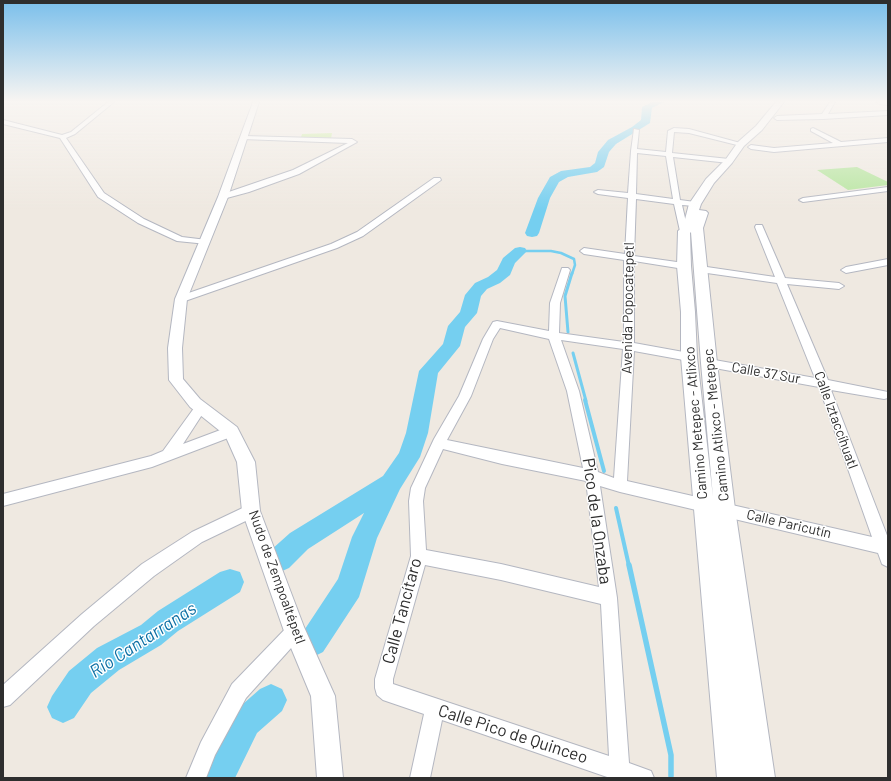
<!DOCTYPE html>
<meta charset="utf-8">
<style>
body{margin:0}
#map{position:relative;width:891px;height:781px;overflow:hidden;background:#efe9e1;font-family:Barlow,sans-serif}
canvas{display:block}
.frame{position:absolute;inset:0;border:4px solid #2e2e2e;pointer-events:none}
</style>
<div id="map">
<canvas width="891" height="781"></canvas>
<div class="frame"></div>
</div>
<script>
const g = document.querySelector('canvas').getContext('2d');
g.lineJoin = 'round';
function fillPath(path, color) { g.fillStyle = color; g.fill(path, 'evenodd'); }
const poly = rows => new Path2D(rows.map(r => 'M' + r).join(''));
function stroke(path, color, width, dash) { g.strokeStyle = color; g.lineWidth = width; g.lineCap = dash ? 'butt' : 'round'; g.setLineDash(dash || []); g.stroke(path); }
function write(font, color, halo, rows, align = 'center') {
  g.font = font + ' Barlow,sans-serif'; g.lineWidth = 3; g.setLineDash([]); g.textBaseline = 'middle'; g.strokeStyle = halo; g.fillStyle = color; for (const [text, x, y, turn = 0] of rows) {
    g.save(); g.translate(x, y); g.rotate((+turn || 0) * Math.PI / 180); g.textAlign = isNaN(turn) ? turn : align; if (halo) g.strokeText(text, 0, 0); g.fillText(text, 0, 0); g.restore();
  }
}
fillPath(poly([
 [857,167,888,182,888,185,848,190,817,170]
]), '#b6e59e');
fillPath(poly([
 [332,133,331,139,300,140,302,134]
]), '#c9ec9a');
stroke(poly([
 [520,251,551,251,561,253,574,259,575,265,572,274]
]), '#75cff0', 2.5);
stroke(poly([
 [568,332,565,296,572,273],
 [573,353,586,401]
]), '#75cff0', 3);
stroke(poly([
 [585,400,604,471],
 [616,508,629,566]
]), '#75cff0', 4);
stroke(poly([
 [629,565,671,755,671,776]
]), '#75cff0', 5.5);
fillPath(poly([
 [652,102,664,102,652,108,650,123,616,144,609,152,604,167,597,172,568,177,559,182,550,198,539,233,537,236,532,237,527,236,525,233,538,198,550,177,561,171,590,167,595,163,598,152,608,140,632,127,641,120,642,107,652,102],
 [520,247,525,248,527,251,515,263,510,275,500,283,487,289,481,296,477,313,465,327,460,346,438,373,428,433,420,457,400,489,377,538,359,597,323,652,313,657,303,652,298,642,303,632,338,579,352,537,364,513,308,549,289,568,280,572,271,568,267,559,271,550,290,533,383,476,399,453,406,433,419,371,443,344,448,326,460,312,465,295,475,283,488,277,497,270,503,258,515,248,520,247],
 [230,569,240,572,244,582,240,592,178,631,161,645,119,670,91,693,74,718,63,723,52,718,47,707,52,696,69,671,97,648,141,625,158,611,220,572,230,569],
 [271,684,282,689,287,700,282,711,257,733,235,778,201,778,206,763,235,711,260,689,271,684]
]), '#75cff0');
const minor = poly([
 [108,102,114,102,75,134,66,138,104,193,144,219,182,237,207,240,208,242,207,244,177,241,138,223,98,197,60,138,3,124,3,120,62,135,71,132,108,102],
 [830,102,835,102,828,114,888,111,888,115,823,119,777,120,774,118,777,116,822,114,830,102],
 [876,102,888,102,888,105,879,104,876,102],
 [674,128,689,129,744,144,741,146,689,133,674,132,672,153,729,159,732,161,729,163,673,157,680,200,695,202,699,204,695,206,682,205,688,231,687,233,684,234,680,231,674,204,636,199,634,256,684,263,689,266,684,269,634,261,634,343,689,353,693,354,695,357,693,360,689,361,634,351,627,481,872,537,819,387,709,367,705,366,703,363,705,360,709,359,815,378,777,283,700,272,695,269,700,266,775,277,755,227,756,225,762,225,785,278,839,283,844,286,839,289,787,284,828,380,888,392,888,398,884,399,831,390,888,538,888,567,882,564,878,553,620,492,600,486,617,598,629,763,651,771,654,778,610,778,442,720,430,778,410,778,424,714,383,700,377,695,375,688,375,679,411,556,409,501,411,488,434,439,459,396,483,339,493,322,497,321,549,331,550,303,562,268,568,268,570,270,560,303,559,333,624,342,624,260,584,254,580,251,584,248,625,254,628,198,598,194,594,192,598,190,628,193,631,151,634,129,639,130,637,149,666,152,668,131,674,128],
 [637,153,666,156,673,199,636,194,637,153],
 [500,328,549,339,567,391,583,468,447,440,471,396,493,339,500,328],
 [561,340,623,349,614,478,598,472,579,391,561,340],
 [443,449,502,464,586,481,599,587,501,564,426,550,423,501,425,488,443,449],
 [425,565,501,580,601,604,609,756,393,684,393,679,425,565],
 [813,128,841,142,888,138,888,142,774,152,751,149,748,147,751,145,774,148,833,143,811,131,811,129,813,128],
 [244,136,352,139,357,142,299,174,249,192,223,199,220,199,220,195,293,170,348,143,242,139,241,138,244,136],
 [434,178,440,178,441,180,363,236,337,248,185,301,177,301,176,299,177,297,331,244,357,232,434,178],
 [888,187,888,191,803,202,799,200,803,198,888,187],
 [888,259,888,265,846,273,841,270,846,267,888,259],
 [201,402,205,404,207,407,183,444,231,426,236,427,237,431,236,435,152,467,3,506,3,494,151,456,163,451,197,404,201,402],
 [251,504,256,506,258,511,256,516,202,542,154,576,94,626,10,705,3,707,3,685,82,614,142,564,192,532,251,504],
 [295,622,301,625,304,631,301,637,246,698,215,755,206,778,186,778,201,742,232,684,289,625,295,622]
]);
const tertiary = poly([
 [253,102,259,102,228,197,187,299,182,348,183,379,200,399,237,427,255,462,260,511,304,627,335,696,343,778,317,778,311,696,284,631,242,511,237,462,225,435,190,407,169,380,168,348,175,299,218,197,253,102]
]);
const secondary = poly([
 [776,102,784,102,762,130,744,146,732,163,714,183,701,204,699,210,706,211,708,213,703,228,717,363,735,509,775,778,717,778,681,357,681,312,677,266,678,231,683,227,689,204,706,179,726,159,738,142,756,126,776,102],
 [691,232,701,363,713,497,697,357,695,312,691,266,690,233,691,232]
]);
stroke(minor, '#b4b7c1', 2);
stroke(tertiary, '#b4b7c1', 2);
stroke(secondary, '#b4b7c1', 2);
fillPath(minor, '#fff');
fillPath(tertiary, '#fff');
fillPath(secondary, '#fff');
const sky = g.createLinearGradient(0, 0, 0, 211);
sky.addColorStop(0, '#7abfeb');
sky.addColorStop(0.48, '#f8f5f2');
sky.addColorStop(1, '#f8f5f200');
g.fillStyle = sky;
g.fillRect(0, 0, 891, 211);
write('14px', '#2e2e2e', '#fff', [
 ["Avenida Popocatepetl",628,308,-89],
 ["Calle 37 Sur",766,373,10],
 ["Calle Iztaccíhuatl",836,420,70],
 ["Camino Metepec - Atlixco",696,423,-95],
 ["Camino Atlixco - Metepec",716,425,-96],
 ["Calle Paricutín",789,524,13],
 ["Nudo de Zempoaltépetl",277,577,70]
]);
write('17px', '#2e2e2e', '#fff', [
 ["Pico de la Onzaba",597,521,82],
 ["Calle Tancítaro",402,611,-75],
 ["Calle Pico de Quinceo",513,734,18]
]);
write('italic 18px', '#0d6fa3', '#fff', [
 ["Rio Cantarranas",143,640,-33]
]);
</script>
